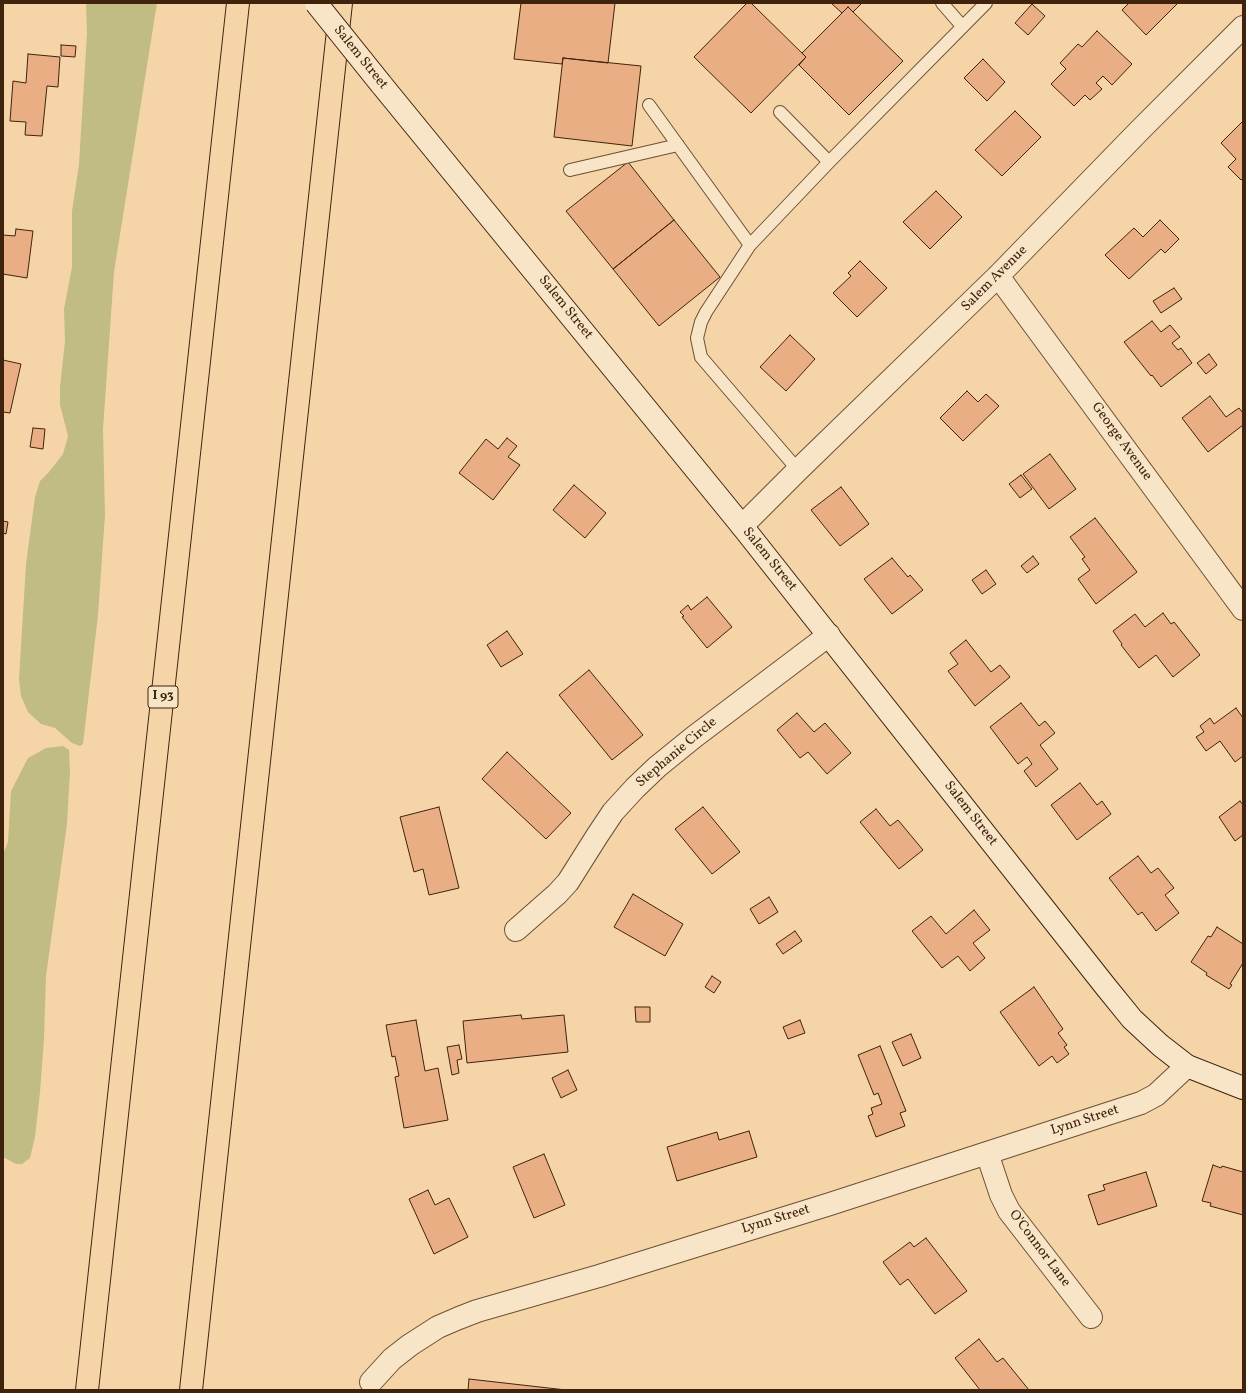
<!DOCTYPE html>
<style>
body{margin:0}
#map{position:relative;width:1246px;height:1393px;overflow:hidden;background:#f5d5a8;font-family:Vollkorn,serif}
canvas{display:block}
.frame{position:absolute;inset:0;border:4px solid #3f230d;pointer-events:none}
</style>
<div id="map">
<canvas width="1246" height="1393"></canvas>
<div class="frame"></div>
</div>
<script>
const g = document.querySelector('canvas').getContext('2d');
g.lineJoin = 'round';
function fillPath(path, color) { g.fillStyle = color; g.fill(path, 'evenodd'); }
const poly = rows => new Path2D(rows.map(r => 'M' + r).join(''));
function stroke(path, color, width, dash) { g.strokeStyle = color; g.lineWidth = width; g.lineCap = dash ? 'butt' : 'round'; g.setLineDash(dash || []); g.stroke(path); }
function write(font, color, halo, rows, align = 'center') {
  g.font = font + ' Vollkorn,serif'; g.lineWidth = 3; g.setLineDash([]); g.textBaseline = 'middle'; g.strokeStyle = halo; g.fillStyle = color; for (const [text, x, y, turn = 0] of rows) {
    g.save(); g.translate(x, y); g.rotate((+turn || 0) * Math.PI / 180); g.textAlign = isNaN(turn) ? turn : align; if (halo) g.strokeText(text, 0, 0); g.fillText(text, 0, 0); g.restore();
  }
}
fillPath(poly([
 [86,3,157,3,114,272,103,429,105,515,98,615,83,744,80,746,72,743,55,728,41,724,28,712,21,696,19,679,26,564,35,497,40,481,49,472,63,454,68,436,60,405,60,387,65,341,64,309,72,267,72,211,79,164,87,33],
 [63,746,69,750,70,771,67,824,46,976,44,1039,40,1092,35,1137,30,1158,22,1164,16,1164,3,1157,3,854,8,842,11,791,28,758,46,748]
]), '#c1bc84');
const building = poly([
 [521,3,615,3,608,63,563,58,562,64,514,59,521,3],
 [747,3,751,3,806,57,751,113,694,57,747,3],
 [831,3,862,3,853,12,848,7,842,13,831,3],
 [1129,3,1176,3,1177,4,1146,35,1122,10,1129,3],
 [1032,4,1045,16,1028,35,1015,23,1032,4],
 [848,7,903,61,849,115,799,65,806,57,802,53,848,7],
 [1097,31,1132,64,1112,85,1103,76,1096,83,1102,89,1090,100,1085,95,1074,106,1051,84,1066,69,1060,63,1078,44,1082,47,1097,31],
 [61,45,76,46,75,57,61,56,61,45],
 [28,54,60,57,58,87,47,86,42,136,25,135,26,122,10,121,13,81,26,83,28,54],
 [563,58,641,66,632,146,554,137,563,58],
 [983,59,1005,82,987,101,964,78,983,59],
 [1015,111,1041,137,1002,176,975,150,1015,111],
 [1243,121,1243,178,1241,180,1228,167,1236,159,1221,143,1243,121],
 [628,162,674,220,613,269,566,211,628,162],
 [936,191,962,217,930,249,903,222,936,191],
 [674,220,720,277,659,326,613,269,674,220],
 [1160,220,1179,239,1165,253,1161,249,1129,279,1105,255,1134,228,1143,237,1160,220],
 [16,229,33,231,27,278,3,274,3,235,15,236,16,229],
 [860,261,887,288,857,317,833,293,851,276,848,273,860,261],
 [1174,288,1182,299,1161,313,1153,301,1174,288],
 [1152,321,1161,332,1170,325,1180,337,1172,343,1178,350,1181,348,1192,363,1161,387,1152,375,1151,376,1124,342,1152,321],
 [790,335,815,359,786,391,760,367,790,335],
 [1209,354,1217,365,1206,374,1197,363,1209,354],
 [3,360,21,364,10,413,3,412,3,360],
 [967,391,978,402,986,394,999,406,963,441,940,418,967,391],
 [1210,396,1226,417,1239,408,1243,413,1243,425,1208,452,1182,418,1210,396],
 [33,428,45,429,43,449,30,447,33,428],
 [507,438,517,446,508,457,520,465,493,500,459,473,486,439,498,449,507,438],
 [1050,454,1076,489,1049,509,1023,474,1050,454],
 [1021,475,1032,489,1020,498,1009,484,1021,475],
 [574,485,606,513,585,538,553,510,574,485],
 [841,487,869,524,840,546,811,510,841,487],
 [1095,518,1137,572,1096,604,1078,579,1090,570,1082,559,1085,557,1070,537,1095,518],
 [3,521,8,522,6,534,3,533,3,535,3,521],
 [1033,556,1039,564,1027,573,1021,566,1033,556],
 [892,558,908,577,910,575,923,590,892,614,864,579,892,558],
 [986,570,996,584,982,594,972,580,986,570],
 [707,597,732,627,707,648,682,617,684,616,680,612,688,605,691,610,707,597],
 [1163,613,1171,624,1174,622,1200,655,1173,677,1156,655,1139,668,1121,645,1122,644,1113,631,1135,614,1145,627,1163,613],
 [507,631,523,654,501,667,487,645,507,631],
 [966,640,991,672,1000,665,1010,677,975,706,948,671,958,664,950,653,966,640],
 [589,670,643,735,612,760,559,695,589,670],
 [1021,703,1039,726,1045,721,1055,733,1040,745,1058,769,1036,787,1024,771,1032,764,1027,757,1018,764,990,727,1021,703],
 [1236,708,1243,718,1243,756,1235,762,1220,741,1206,751,1196,737,1204,732,1200,726,1210,718,1214,724,1236,708],
 [797,713,814,732,825,723,851,753,827,774,808,752,800,758,777,730,797,713],
 [507,752,571,813,546,839,482,779,507,752],
 [1080,783,1097,805,1102,801,1111,814,1077,840,1051,805,1080,783],
 [1240,801,1243,805,1243,835,1235,841,1219,817,1240,801],
 [439,807,459,888,429,895,423,869,414,872,400,817,439,807],
 [703,807,740,852,712,874,675,829,703,807],
 [876,809,890,826,898,820,923,850,899,869,860,822,876,809],
 [1138,856,1151,873,1158,868,1174,888,1165,895,1179,913,1156,931,1142,912,1138,915,1109,878,1138,856],
 [633,894,683,924,665,956,614,927,633,894],
 [769,897,778,912,759,924,750,909,769,897],
 [974,910,990,930,973,943,985,958,970,971,958,956,942,968,912,931,931,916,946,934,974,910],
 [1217,927,1243,944,1243,963,1230,984,1232,985,1229,989,1206,975,1207,973,1191,962,1208,936,1211,937,1217,927],
 [795,931,802,941,783,954,776,944,795,931],
 [712,976,721,982,714,993,705,987,712,976],
 [1034,987,1063,1029,1058,1033,1067,1045,1064,1047,1069,1054,1057,1063,1052,1056,1039,1066,1000,1012,1034,987],
 [635,1007,650,1007,650,1022,636,1022,635,1007],
 [521,1015,522,1019,564,1015,568,1052,467,1063,463,1021,521,1015],
 [416,1020,425,1071,438,1068,448,1120,404,1128,395,1077,399,1076,395,1056,392,1057,386,1025,416,1020],
 [800,1020,805,1033,788,1039,783,1027,800,1020],
 [911,1034,921,1058,903,1066,892,1042,911,1034],
 [459,1045,462,1059,457,1060,459,1073,452,1075,447,1047,459,1045],
 [880,1046,906,1111,900,1113,905,1126,876,1137,868,1116,873,1114,871,1108,882,1104,878,1093,874,1095,858,1055,880,1046],
 [568,1070,577,1090,561,1098,552,1078,568,1070],
 [749,1131,757,1157,677,1181,667,1147,717,1132,719,1140,749,1131],
 [544,1154,565,1205,534,1218,513,1167,544,1154],
 [1213,1165,1221,1168,1222,1166,1243,1172,1243,1171,1243,1215,1210,1206,1211,1203,1202,1201,1213,1165],
 [1146,1172,1157,1206,1098,1225,1088,1195,1105,1190,1103,1185,1146,1172],
 [428,1190,435,1205,449,1198,468,1237,434,1254,409,1199,428,1190],
 [926,1238,967,1291,935,1314,908,1279,900,1285,883,1262,910,1242,914,1247,926,1238],
 [979,1339,997,1362,1003,1358,1029,1390,980,1390,955,1358,979,1339],
 [469,1379,566,1390,468,1390,469,1379]
]);
fillPath(building, '#e9ae83');
stroke(building, '#3f230d', 1);
const service = poly([
 [942,3,962,26],
 [649,105,750,245],
 [780,112,829,162],
 [570,170,678,145],
 [798,470,701,357,697,338,701,322,706,312,750,245,829,162,986,3]
]);
const minor = poly([
 [998,276,1243,609],
 [742,526,798,470,998,276,1139,131,1243,27],
 [516,930,557,894,568,882,597,836,613,812,635,788,657,767,694,737,829,635],
 [987,1153,1001,1195,1009,1211,1091,1317],
 [371,1382,392,1359,410,1345,438,1327,459,1318,477,1311,599,1276,830,1204,1141,1103,1156,1095,1187,1066]
]);
const secondary = poly([
 [381,84,742,526,1106,987,1132,1019,1160,1045,1187,1066,1243,1088]
]);
const motorway = poly([
 [87,1390,238,3],
 [191,1390,341,3]
]);
stroke(service, '#6c5034', 14);
stroke(minor, '#6c5034', 24);
stroke(secondary, '#3f230d', 24);
stroke(motorway, '#3f230d', 24);
stroke(service, '#f8e4c6', 12);
stroke(minor, '#f8e4c6', 22);
stroke(secondary, '#f8e4c6', 22);
stroke(motorway, '#f5d5a8', 22);
const secondaryBridge = poly([
 [316,3,381,84]
]);
stroke(secondaryBridge, '#3f230d', 24, []);
stroke(secondaryBridge, '#f8e4c6', 22);
for (const [x, y, w] of [
 [163,697,30]
]) { const box = new Path2D(); box.roundRect(x - w / 2, y - 11, w, 22, 3); g.fillStyle = '#f8e4c6'; g.fill(box); stroke(box, '#3f230d', 1); }
write('bold 13px', '#3f230d', null, [
 ["I 93",163,697]
]);
write('14px', '#3f230d', '#f8e4c6', [
 ["Salem Street",360,58,51],
 ["Salem Avenue",995,279,-45],
 ["Salem Street",565,308,51],
 ["George Avenue",1121,442,54],
 ["Salem Street",769,560,51],
 ["Stephanie Circle",677,753,-40],
 ["Salem Street",970,814,52],
 ["Lynn Street",1085,1121,-18],
 ["Lynn Street",776,1220,-17],
 ["O'Connor Lane",1039,1249,53]
]);
</script>
